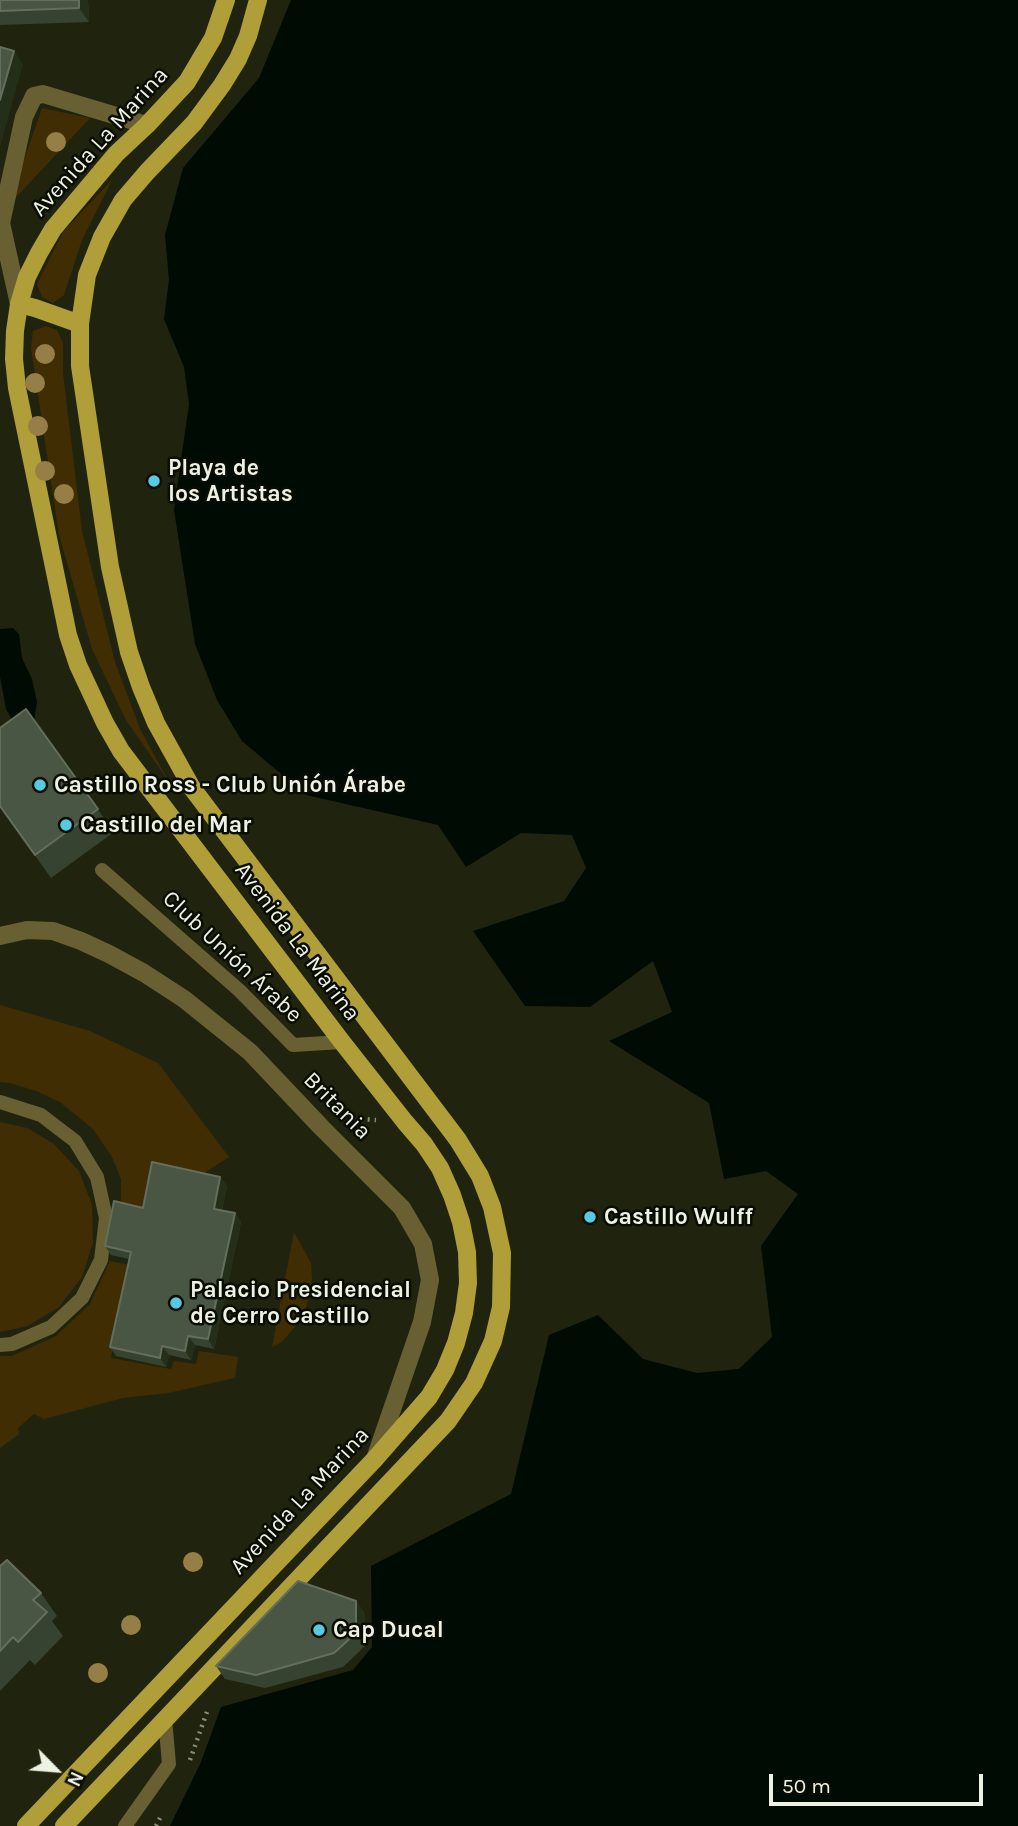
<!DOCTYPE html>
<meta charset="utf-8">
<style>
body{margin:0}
#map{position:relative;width:1018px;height:1826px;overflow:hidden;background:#20240e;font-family:Karla,sans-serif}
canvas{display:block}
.north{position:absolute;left:21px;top:1735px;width:70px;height:70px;-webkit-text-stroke:5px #0a0d04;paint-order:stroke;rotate:115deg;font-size:19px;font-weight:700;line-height:28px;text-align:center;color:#eef2e3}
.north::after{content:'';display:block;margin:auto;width:24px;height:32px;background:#eef2e3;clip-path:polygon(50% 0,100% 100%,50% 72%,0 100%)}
.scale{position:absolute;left:769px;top:1774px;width:214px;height:32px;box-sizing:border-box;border:4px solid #eef2e3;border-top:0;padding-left:9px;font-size:21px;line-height:24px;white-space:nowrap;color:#eef2e3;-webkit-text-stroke:5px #0a0d04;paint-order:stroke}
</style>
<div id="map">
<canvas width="1018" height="1826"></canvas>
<div class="north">N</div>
<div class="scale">50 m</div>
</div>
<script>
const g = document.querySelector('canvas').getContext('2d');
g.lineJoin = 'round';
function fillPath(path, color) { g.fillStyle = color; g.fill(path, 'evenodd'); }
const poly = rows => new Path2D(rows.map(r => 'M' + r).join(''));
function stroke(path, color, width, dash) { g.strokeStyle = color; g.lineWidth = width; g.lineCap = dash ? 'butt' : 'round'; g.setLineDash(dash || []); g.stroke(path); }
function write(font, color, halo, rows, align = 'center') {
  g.font = font + ' Karla,sans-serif'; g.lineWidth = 5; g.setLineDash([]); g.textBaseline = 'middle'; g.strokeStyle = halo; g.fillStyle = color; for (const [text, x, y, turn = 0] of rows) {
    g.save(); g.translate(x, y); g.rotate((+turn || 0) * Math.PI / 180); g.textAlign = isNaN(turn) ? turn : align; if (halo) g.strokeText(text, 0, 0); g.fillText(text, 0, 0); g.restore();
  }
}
fillPath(poly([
 [42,108,90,118,8,206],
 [112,180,82,240,64,295,53,303,42,297,37,284,63,232],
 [46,326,57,330,63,343,63,373,82,531,115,662,140,729,169,782,126,720,92,649,59,535,31,348,33,331],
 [0,1005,90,1031,158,1063,229,1157,145,1211,121,1205,121,1179,112,1157,93,1129,60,1102,36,1091,10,1083,0,1082],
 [0,1122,27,1128,54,1144,79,1171,92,1205,93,1242,82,1277,59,1307,28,1326,0,1332],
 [294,1232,311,1263,312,1279,309,1296,304,1315,293,1329,282,1342,272,1347],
 [110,1261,130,1265,111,1358,171,1369,174,1361,196,1364,199,1351,238,1357,235,1378,168,1393,123,1398,44,1419,34,1414,18,1428,19,1434,0,1448,0,1356,12,1356,56,1336,90,1304]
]), '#412d03');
fillPath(poly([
 [291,0,1018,0,1018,1826,170,1826,201,1762,221,1707,353,1670,372,1647,371,1566,511,1494,549,1335,598,1315,643,1359,697,1373,739,1369,772,1337,761,1246,798,1194,766,1171,724,1179,709,1103,609,1041,672,1012,653,961,590,1007,525,1006,473,931,564,901,586,868,572,835,521,833,466,867,438,825,306,795,242,741,217,700,195,644,174,510,189,404,184,367,164,319,169,280,165,235,183,168,259,78],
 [13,628,19,634,22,658,32,679,37,702,34,721,14,723,6,709,0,677,0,629]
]), '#000b04');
stroke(poly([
 [347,1122,361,1119,376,1120],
 [190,1760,208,1709],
 [156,1826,162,1814]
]), '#8a8e7c', 4.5, [2, 5]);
stroke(poly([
 [102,870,240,991,293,1045,342,1042],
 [0,1102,41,1115,75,1141,97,1177,106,1218,101,1260,82,1298,51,1327,12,1344,0,1345],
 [125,1826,169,1764,165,1719]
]), '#686033', 14);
stroke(poly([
 [19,304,1,223,24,117,34,96,43,94,147,125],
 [0,936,27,930,53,931,81,941,109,954,144,973,184,999,250,1052,322,1128,402,1208,423,1244,430,1280,422,1322,375,1459]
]), '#686033', 18);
stroke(poly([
 [19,304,35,308,80,324],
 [26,1826,374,1460,429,1397,445,1370,456,1343,464,1313,468,1283,467,1252,461,1222,452,1195,440,1168,424,1144,405,1122,342,1042,121,751,105,723,78,665,68,635,17,388,14,359,15,331,19,304,27,277,39,253,53,229,116,154,147,125,187,82,213,38,226,0],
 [64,1826,448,1421,474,1383,493,1341,501,1307,502,1253,492,1207,480,1176,458,1140,192,788,156,723,141,687,129,652,110,567,80,366,80,324,87,275,102,237,123,200,147,172,194,123,222,85,238,59,248,36,258,0]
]), '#b09e38', 18);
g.fillStyle = '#967e47';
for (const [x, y] of [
 [56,142],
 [45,354],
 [35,383],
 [38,426],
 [45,471],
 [64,494],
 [193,1562],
 [131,1625],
 [98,1673]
]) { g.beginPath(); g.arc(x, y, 10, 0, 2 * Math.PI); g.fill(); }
fillPath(poly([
 [0,0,88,0,89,22,0,25],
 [26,709,114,832,51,878,0,807],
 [220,1177,227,1186,222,1210,235,1213,241,1222,214,1349,195,1345,191,1360,169,1355,166,1367,116,1356,110,1347,129,1259,111,1255,105,1246,143,1208],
 [0,1566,41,1593,57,1616,52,1621,63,1636,35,1665,30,1660,0,1691],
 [356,1601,365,1614,365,1646,343,1667,265,1688,225,1679,216,1666]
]), '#354330');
fillPath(poly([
 [79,0,88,0,89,22,79,8],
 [14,51,23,64,0,147,0,100],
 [220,1177,227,1186,220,1218,214,1209],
 [235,1213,241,1222,214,1349,208,1339],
 [188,1336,195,1345,191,1360,185,1351],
 [162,1346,169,1355,166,1367,160,1358],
 [356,1601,365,1614,365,1646,356,1633]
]), '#242f1a');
const building = poly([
 [0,0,79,0,79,8,0,11,0,0],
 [0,47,14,51,0,100,0,47],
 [26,709,98,809,35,855,0,806,0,728,26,709],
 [152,1162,220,1177,214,1209,235,1213,208,1339,188,1336,185,1351,162,1346,160,1358,110,1347,131,1252,105,1246,114,1201,143,1208,152,1162],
 [7,1560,41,1593,33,1600,47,1612,18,1642,13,1637,0,1651,0,1566,7,1560],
 [298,1581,356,1601,356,1633,334,1653,256,1675,216,1666,298,1581]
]);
fillPath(building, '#495643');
stroke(building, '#636e5c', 2);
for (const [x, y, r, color] of [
 [154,481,7,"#57c9e3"],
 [40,785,7,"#57c9e3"],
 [66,825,7,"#57c9e3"],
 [590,1217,7,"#57c9e3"],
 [176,1303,7,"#57c9e3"],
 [319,1630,7,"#57c9e3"]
]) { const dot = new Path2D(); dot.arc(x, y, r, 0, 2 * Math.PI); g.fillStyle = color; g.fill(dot); stroke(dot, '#0a0d04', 2.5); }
write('23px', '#eef2e3', '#0a0d04', [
 ["Avenida La Marina",100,142,-48],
 ["Avenida La Marina",297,942,53],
 ["Club Unión Árabe",232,957,43],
 ["Britania",337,1106,45],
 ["Avenida La Marina",300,1501,-47]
]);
write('bold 23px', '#eef2e3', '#0a0d04', [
 ["Playa de",168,468],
 ["los Artistas",168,494],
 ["Castillo Ross - Club Unión Árabe",54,785],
 ["Castillo del Mar",80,825],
 ["Castillo Wulff",604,1217],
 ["Palacio Presidencial",190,1290],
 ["de Cerro Castillo",190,1316],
 ["Cap Ducal",333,1630]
], 'left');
</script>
